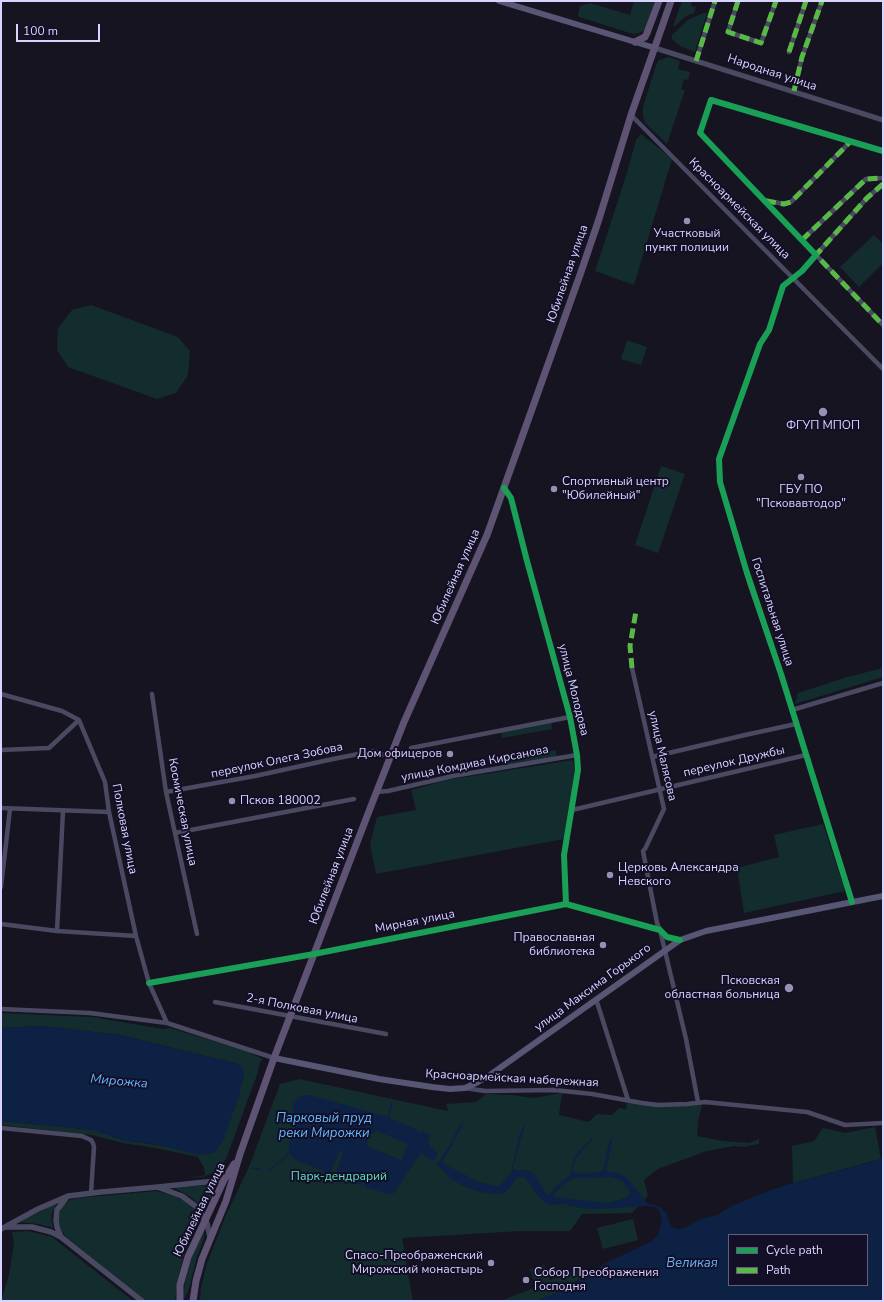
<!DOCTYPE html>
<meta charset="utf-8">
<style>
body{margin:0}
#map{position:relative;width:884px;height:1302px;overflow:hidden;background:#161421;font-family:"Nunito Sans",sans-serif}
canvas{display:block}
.frame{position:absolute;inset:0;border:2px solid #d9d4ff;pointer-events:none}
.legend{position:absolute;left:728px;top:1234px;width:140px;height:52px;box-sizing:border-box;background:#130f26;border:1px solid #625e7d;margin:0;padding:5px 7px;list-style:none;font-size:12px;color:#d9d4ff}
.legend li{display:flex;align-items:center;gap:8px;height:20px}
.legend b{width:20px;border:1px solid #625e7d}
.scale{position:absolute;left:16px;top:24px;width:84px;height:18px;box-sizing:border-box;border:2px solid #d9d4ff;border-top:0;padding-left:5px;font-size:12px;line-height:14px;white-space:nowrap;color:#d9d4ff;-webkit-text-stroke:3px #130f26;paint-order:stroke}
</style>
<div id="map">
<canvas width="884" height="1302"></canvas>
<div class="frame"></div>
<ul class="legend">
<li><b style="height:5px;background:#1a9f57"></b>Cycle path</li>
<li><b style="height:5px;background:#58b947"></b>Path</li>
</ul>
<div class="scale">100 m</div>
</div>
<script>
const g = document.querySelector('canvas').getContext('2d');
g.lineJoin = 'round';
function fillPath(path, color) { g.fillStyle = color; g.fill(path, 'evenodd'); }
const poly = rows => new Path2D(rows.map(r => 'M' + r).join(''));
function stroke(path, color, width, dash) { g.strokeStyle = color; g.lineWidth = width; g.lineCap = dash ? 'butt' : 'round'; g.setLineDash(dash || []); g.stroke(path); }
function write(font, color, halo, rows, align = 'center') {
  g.font = font + ' "Nunito Sans",sans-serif'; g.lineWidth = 4; g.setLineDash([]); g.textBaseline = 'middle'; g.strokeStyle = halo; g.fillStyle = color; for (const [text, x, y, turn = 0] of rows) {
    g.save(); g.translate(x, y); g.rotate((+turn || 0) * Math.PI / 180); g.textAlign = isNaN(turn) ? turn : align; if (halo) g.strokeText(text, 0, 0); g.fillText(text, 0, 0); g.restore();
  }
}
fillPath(poly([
 [634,1,655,1,645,30,639,33,633,34,579,17,578,14,580,6,590,3,630,15],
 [682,1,692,1,691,6,696,7,694,13,686,16,675,26,673,26],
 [703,13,707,13,695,52,680,46,672,39,672,35,688,20],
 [669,57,680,61,678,69,690,72,688,80,684,79,681,89,685,90,667,144,645,123,643,116,643,107,656,65,659,60],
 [641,134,672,159,634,285,595,271,626,176,636,140],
 [874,235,883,244,883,263,859,287,840,267],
 [91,305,178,337,190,351,188,375,176,393,157,399,68,367,57,350,58,328,72,310],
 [627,340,647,347,641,365,621,359],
 [661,466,685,474,658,553,635,545],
 [883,668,883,677,795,704,798,693,847,677],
 [551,721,552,729,502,738,501,730],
 [556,750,557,759,505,768,505,759],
 [573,760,575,771,564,839,376,874,370,844,377,817,416,810,411,790,447,780],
 [823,824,845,891,744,913,737,868,779,857,774,835],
 [1,1013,92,1017,163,1029,170,1028,246,1051,263,1059,260,1062,257,1075,226,1159,217,1171,203,1177,191,1178,205,1175,204,1168,198,1157,155,1148,123,1143,92,1135,1,1125,1,1121,94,1130,123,1140,213,1153,218,1148,224,1138,238,1064,120,1035,42,1026,1,1028],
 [299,1079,448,1111,446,1104,476,1102,486,1094,512,1095,533,1098,562,1093,559,1115,589,1122,597,1114,612,1115,619,1108,626,1109,627,1101,702,1105,698,1121,697,1136,723,1141,749,1143,759,1139,759,1144,752,1145,745,1147,734,1146,707,1151,658,1169,644,1180,648,1196,632,1213,582,1214,570,1231,521,1231,402,1238,413,1301,200,1301,201,1287,207,1263,226,1215,249,1167,280,1084],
 [875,1127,881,1159,793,1183,792,1146,814,1141,823,1128,845,1133],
 [208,1185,213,1188,213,1195,204,1210,192,1198,175,1188],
 [156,1191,171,1195,183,1200,194,1209,201,1218,185,1250,179,1275,175,1301,146,1301,65,1236,60,1228,58,1221,61,1208,65,1203,70,1200,78,1198],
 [57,1203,51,1215,53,1228,38,1224,19,1222],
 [633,1219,638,1240,603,1249,597,1228],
 [204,1228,204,1238,197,1257,188,1292,183,1300,185,1281,192,1256],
 [28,1231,52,1237,133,1301,1,1301,9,1275,14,1243,12,1232],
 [544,1265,550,1280,577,1270,588,1273,562,1291,537,1301,501,1301,536,1287,530,1269]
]), '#132c2d');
fillPath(poly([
 [42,1026,120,1035,238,1064,243,1068,244,1075,238,1099,224,1138,218,1148,213,1153,200,1155,155,1144,123,1140,94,1130,1,1121,1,1028],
 [305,1095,310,1095,388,1117,418,1130,418,1132,420,1133,421,1131,431,1135,428,1142,431,1147,431,1151,427,1157,421,1153,394,1193,389,1194,364,1187,365,1184,362,1183,361,1185,335,1176,343,1152,340,1150,330,1174,296,1160,290,1154,289,1151,289,1144,297,1121,297,1117,293,1113,293,1104,300,1097],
 [377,1131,408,1144,402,1160,370,1148,367,1143,369,1135],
 [526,1121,513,1168,515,1170,527,1170,534,1174,547,1194,549,1195,557,1185,571,1174,572,1165,574,1158,581,1149,594,1136,594,1137,576,1158,573,1166,573,1172,585,1174,603,1171,609,1142,613,1137,606,1171,620,1174,625,1176,647,1203,660,1207,667,1214,671,1227,677,1229,687,1227,701,1219,717,1215,732,1206,768,1191,793,1183,883,1159,883,1301,537,1301,562,1291,606,1263,652,1241,658,1235,662,1220,659,1210,655,1207,649,1206,595,1209,581,1208,564,1204,550,1205,544,1202,538,1196,529,1182,523,1177,517,1178,506,1192,498,1194,480,1192,463,1186,450,1178,437,1164,448,1148,460,1125,463,1123,463,1125,442,1163,479,1182,497,1186,501,1184,511,1173,519,1136],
 [611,1177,622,1181,631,1193,625,1198,609,1203,555,1197,554,1194,560,1188,568,1181,575,1178],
 [729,1235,867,1235,867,1285,729,1285]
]), '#0d2144');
stroke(poly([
 [388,1118,392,1102],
 [253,1168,261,1170],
 [269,1170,283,1159,290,1152]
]), '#0d2144', 1.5);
stroke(poly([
 [420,1143,432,1155]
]), '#0d2144', 10);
stroke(poly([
 [769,330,772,321]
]), '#333142', 4.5, [4.5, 2]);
stroke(poly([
 [738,1,728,32,761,43,776,1],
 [789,52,806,1],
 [696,61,715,1],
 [794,91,802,57,822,1],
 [631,115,883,369],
 [883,184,867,198,816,255,883,325],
 [764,200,784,204,791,202,851,141],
 [802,240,866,179,883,178],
 [772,321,783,286,802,271,816,255,700,133,711,100,883,151],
 [769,330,760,344,719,459,720,482,751,588,781,674,852,902],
 [504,488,511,498,527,561,570,717,577,755,578,770,564,855,566,904],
 [632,668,664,809,645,849,643,851,657,923,660,930,686,1039,698,1102],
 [1,694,62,711,79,720,105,782,109,812,136,936,149,983,167,1023],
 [152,694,166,792,197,934],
 [792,710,883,683],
 [411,748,570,717],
 [1,750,49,748,79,720],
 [652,757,745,735,796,724],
 [166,792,255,776,333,759,374,751,390,757],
 [376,792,388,791,453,776,577,755],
 [1,808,109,812],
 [572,810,806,755],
 [175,833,354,799],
 [1,887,10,809],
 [1,924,57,931,136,936],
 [57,931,63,811],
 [149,983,314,954,566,904,660,930,667,937,680,940],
 [596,999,628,1100],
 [215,1002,386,1034],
 [1,1009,90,1013,167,1023,274,1058],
 [465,1088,485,1091,554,1090,592,1094,642,1103,658,1105,687,1104,705,1102,807,1112,845,1125,883,1123],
 [1,1128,82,1136,91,1140,93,1143,94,1147,91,1193]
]), '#4a4962', 4.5);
stroke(poly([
 [655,48,883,120],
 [160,1188,182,1196,198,1208,207,1223,210,1238],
 [6,1227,32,1227,51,1232,61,1237,142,1301],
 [1,1229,38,1209,68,1196,101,1192,158,1187,224,1180],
 [61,1237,57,1227,56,1220,57,1210,66,1198]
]), '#4a4962', 5.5);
stroke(poly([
 [499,1,655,48],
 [274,1058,379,1079,432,1087,450,1089,465,1088,478,1082,490,1075,680,940,706,931,883,896]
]), '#575674', 6);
stroke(poly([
 [635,42,645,37,647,33,659,1],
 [180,1301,180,1285,188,1257,224,1180,234,1164],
 [193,1301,196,1281,202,1259,226,1201,240,1154,274,1058,371,806,404,722,487,535,581,272,599,219,631,115,671,1]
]), '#5e5373', 7);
stroke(poly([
 [738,1,728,32,761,43,776,1],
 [789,52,806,1],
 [696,61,715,1],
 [794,91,802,57,822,1],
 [883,184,867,198,816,255,883,325],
 [766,201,784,204,791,202,851,141],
 [802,240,866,179,883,178],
 [632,668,630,646,636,611]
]), '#58b947', 5, [10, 5]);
stroke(poly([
 [504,488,511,498,527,561,570,717,577,755,578,770,564,855,566,904],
 [852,902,781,674,747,573,720,482,719,459,760,344,769,330,783,286,802,271,816,255,700,133,711,100,883,151],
 [149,983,314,954,566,904,660,930,667,937,680,940]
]), '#1a9f57', 6);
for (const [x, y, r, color] of [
 [687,221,4,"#9591b1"],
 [823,412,5,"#9591b1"],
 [801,477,4,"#9591b1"],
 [554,489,4,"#9591b1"],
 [450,754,4,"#9591b1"],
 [232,801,4,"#9591b1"],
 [610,875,4,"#9591b1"],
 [603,945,4,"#9591b1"],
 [789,988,5,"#9591b1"],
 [491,1263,4,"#9591b1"],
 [526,1280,4,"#9591b1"]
]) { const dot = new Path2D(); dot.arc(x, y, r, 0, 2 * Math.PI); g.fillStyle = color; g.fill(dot); stroke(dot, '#130f26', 1.5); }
write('12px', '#d9d4ff', '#130f26', [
 ["Народная улица",772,73,18],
 ["Красноармейская улица",739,209,45],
 ["Юбилейная улица",568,274,-71],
 ["Юбилейная улица",456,577,-66],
 ["Госпитальная улица",772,612,72],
 ["улица Молодова",573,690,76],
 ["улица Малясова",662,756,77],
 ["переулок Олега Зобова",277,761,-12],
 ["переулок Дружбы",734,762,-13],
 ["улица Комдива Кирсанова",475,764,-11],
 ["Космическая улица",182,812,79],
 ["Полковая улица",124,829,79],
 ["Юбилейная улица",332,876,-69],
 ["Мирная улица",415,922,-11],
 ["улица Максима Горького",593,988,-36],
 ["2-я Полковая улица",302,1009,11],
 ["Красноармейская набережная",512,1079,3],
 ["Юбилейная улица",200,1210,-64]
]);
write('12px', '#d9d4ff', '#130f26', [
 ["Участковый",687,234,"center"],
 ["пункт полиции",687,248,"center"],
 ["ФГУП МПОП",823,426,"center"],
 ["Спортивный центр",562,482],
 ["\"Юбилейный\"",562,496],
 ["ГБУ ПО",801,490,"center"],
 ["\"Псковавтодор\"",801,504,"center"],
 ["Дом офицеров",442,754,"right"],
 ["Псков 180002",240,801],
 ["Церковь Александра",618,868],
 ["Невского",618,882],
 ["Православная",595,938,"right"],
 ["библиотека",595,952,"right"],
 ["Псковская",780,981,"right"],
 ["областная больница",780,995,"right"],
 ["Спасо-Преображенский",483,1256,"right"],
 ["Мирожский монастырь",483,1270,"right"],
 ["Собор Преображения",534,1273],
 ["Господня",534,1287]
], 'left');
write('12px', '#5fe0c0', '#130f26', [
 ["Парк-дендрарий",339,1177]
]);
write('italic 13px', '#62b6ff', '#130f26', [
 ["Мирожка",119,1082,5],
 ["Парковый пруд",324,1119],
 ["реки Мирожки",324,1134],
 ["Великая",692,1264]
]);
</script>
